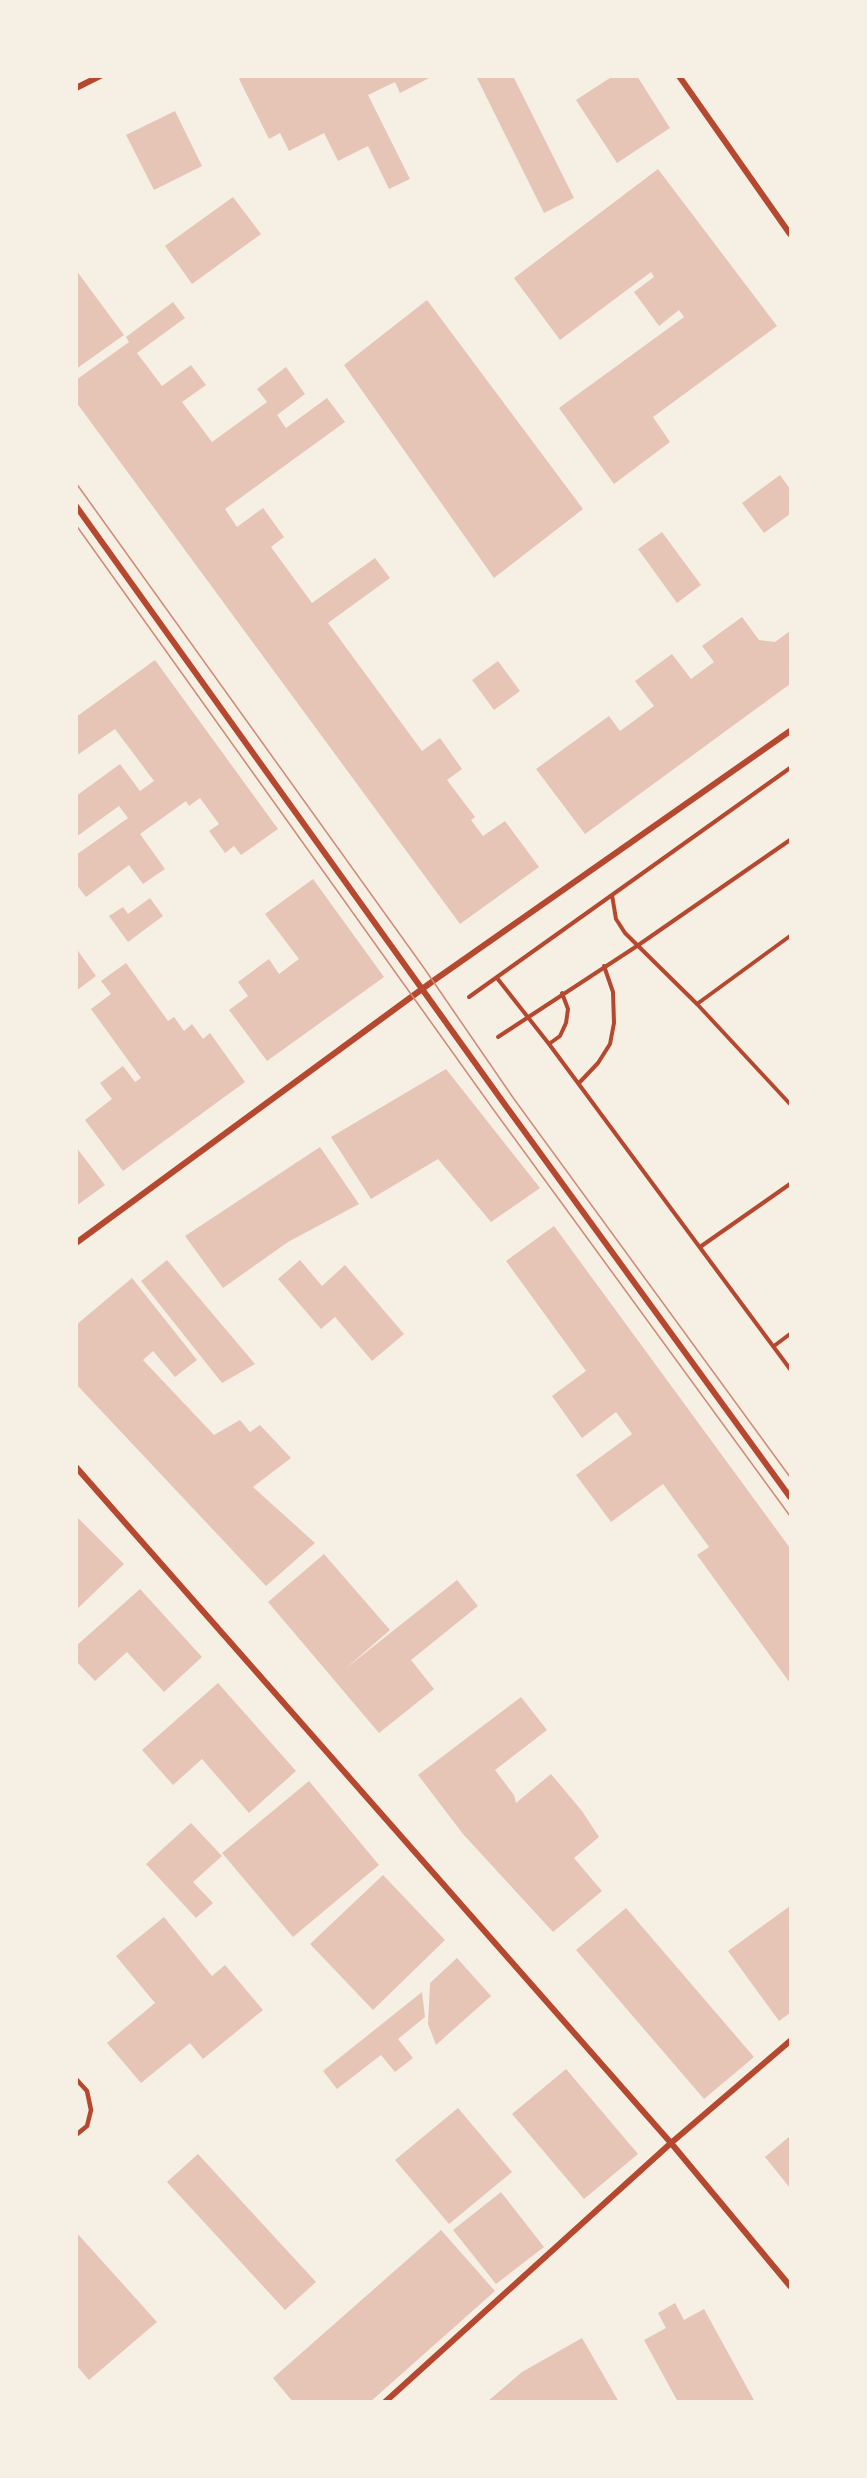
<!DOCTYPE html>
<style>
body{margin:0}
#map{position:relative;width:867px;height:2478px;overflow:hidden;background:#f6efe4;font-family:Helvetica,sans-serif}
canvas{display:block}
.frame{position:absolute;inset:0;border:78px solid #f6efe4;pointer-events:none}
</style>
<div id="map">
<canvas width="867" height="2478"></canvas>
<div class="frame"></div>
</div>
<script>
const g = document.querySelector('canvas').getContext('2d');
g.lineJoin = 'round';
function fillPath(path, color) { g.fillStyle = color; g.fill(path, 'evenodd'); }
const poly = rows => new Path2D(rows.map(r => 'M' + r).join(''));
function stroke(path, color, width, dash) { g.strokeStyle = color; g.lineWidth = width; g.lineCap = dash ? 'butt' : 'round'; g.setLineDash(dash || []); g.stroke(path); }
fillPath(poly([
 [243,76,433,76,400,93,395,82,368,95,410,179,389,189,368,146,338,161,324,133,289,151,280,133,269,139,239,79],
 [476,76,513,76,574,198,544,213],
 [613,76,637,76,670,128,617,163,576,100],
 [175,111,202,166,154,190,126,135],
 [658,169,777,326,653,417,670,442,614,484,559,408,684,317,679,310,659,326,634,292,654,277,651,272,560,340,514,278],
 [233,197,261,234,192,284,165,246],
 [76,270,124,335,76,369],
 [427,300,583,509,494,578,344,365],
 [173,302,185,318,137,353,162,386,191,365,206,385,182,402,212,442,267,402,257,389,286,367,305,394,277,415,286,428,327,398,345,422,225,509,237,527,263,508,284,537,271,547,312,603,375,558,390,578,328,623,422,751,440,738,462,769,447,780,475,817,471,820,483,836,505,821,539,867,460,924,76,402,76,380,129,342,126,337],
 [780,475,790,489,790,514,764,533,742,503],
 [662,532,701,585,677,603,638,549],
 [742,617,759,640,775,642,790,631,790,684,585,834,536,769,609,716,620,731,654,706,635,681,672,654,691,679,714,662,702,646],
 [155,660,278,829,241,855,234,846,225,853,209,831,219,824,200,798,189,806,186,801,140,834,165,869,143,884,129,865,86,897,76,884,76,855,128,818,119,806,76,837,76,796,120,764,140,791,154,781,115,729,76,756,76,717],
 [498,661,520,691,494,710,472,680],
 [313,879,384,977,267,1061,229,1010,248,996,238,982,269,959,279,974,299,959,265,914],
 [150,898,163,916,128,942,109,916,123,907,128,914],
 [76,948,96,976,76,991],
 [126,963,168,1021,174,1017,184,1031,192,1024,203,1039,210,1033,245,1082,123,1171,85,1120,112,1099,100,1083,123,1066,135,1082,141,1078,91,1009,111,994,101,981],
 [446,1069,540,1188,491,1222,438,1159,371,1199,331,1137],
 [76,1147,105,1185,76,1206],
 [320,1147,359,1204,288,1242,223,1288,185,1236],
 [554,1226,790,1548,790,1683,697,1555,709,1547,663,1484,611,1522,576,1475,632,1434,616,1412,582,1438,552,1396,586,1371,506,1261],
 [167,1260,255,1364,222,1383,141,1281],
 [300,1260,322,1286,345,1265,404,1334,372,1361,335,1317,321,1329,278,1279],
 [132,1278,197,1360,175,1377,153,1351,143,1360,214,1435,240,1420,250,1432,260,1425,291,1458,253,1487,315,1543,266,1586,76,1384,76,1325],
 [76,1516,124,1564,76,1610],
 [324,1554,390,1630,345,1669,457,1580,478,1606,411,1660,434,1689,379,1733,268,1602],
 [140,1589,202,1657,164,1692,127,1652,95,1681,76,1661,76,1646],
 [218,1683,296,1771,249,1813,202,1759,173,1785,142,1750],
 [521,1697,547,1730,495,1770,514,1795,516,1803,551,1774,582,1811,599,1837,574,1858,602,1891,553,1932,463,1834,418,1775],
 [309,1781,379,1865,293,1937,222,1853],
 [191,1823,222,1856,193,1882,213,1903,196,1918,146,1864],
 [383,1875,445,1940,373,2010,310,1944],
 [790,1906,790,2013,779,2021,728,1951],
 [626,1908,754,2057,704,2099,576,1950],
 [164,1917,212,1976,225,1965,263,2010,203,2059,190,2043,141,2083,107,2043,155,2003,116,1956],
 [457,1958,491,1996,436,2045,428,2024,430,1983],
 [422,1992,425,2017,398,2039,413,2058,395,2072,381,2055,337,2089,323,2071],
 [566,2069,638,2154,584,2199,512,2114],
 [458,2108,512,2172,449,2224,395,2160],
 [790,2136,790,2188,765,2157],
 [198,2154,316,2282,285,2310,167,2182],
 [501,2192,544,2247,496,2284,453,2230],
 [441,2230,495,2291,370,2402,293,2402,273,2378],
 [76,2232,157,2322,89,2380,76,2365],
 [675,2303,684,2320,704,2309,755,2402,678,2402,644,2340,666,2328,658,2313],
 [582,2338,619,2402,487,2402,522,2372]
]), '#e6c5b7');
stroke(poly([
 [612,895,616,919,625,933,697,1004,790,1104],
 [497,978,549,1044,790,1369],
 [469,997,790,768],
 [697,1004,790,936],
 [498,1037,637,946,790,840],
 [549,1044,560,1036,566,1023,568,1009,562,993],
 [579,1083,598,1063,610,1044,614,1023,613,992,604,966],
 [700,1247,790,1184],
 [774,1346,790,1334]
]), '#b5482f', 4);
stroke(poly([
 [76,2079,87,2091,91,2110,87,2126,76,2135]
]), '#b5482f', 4.5);
stroke(poly([
 [679,76,790,234],
 [76,88,100,76],
 [76,506,503,1102,790,1497],
 [76,1243,433,981,790,731],
 [76,1467,671,2143,790,2286],
 [385,2402,671,2143,790,2041]
]), '#b5482f', 6);
stroke(poly([
 [76,483,424,968,514,1099,790,1477],
 [76,525,493,1109,790,1516]
]), '#cf8b77', 1.5);
</script>
